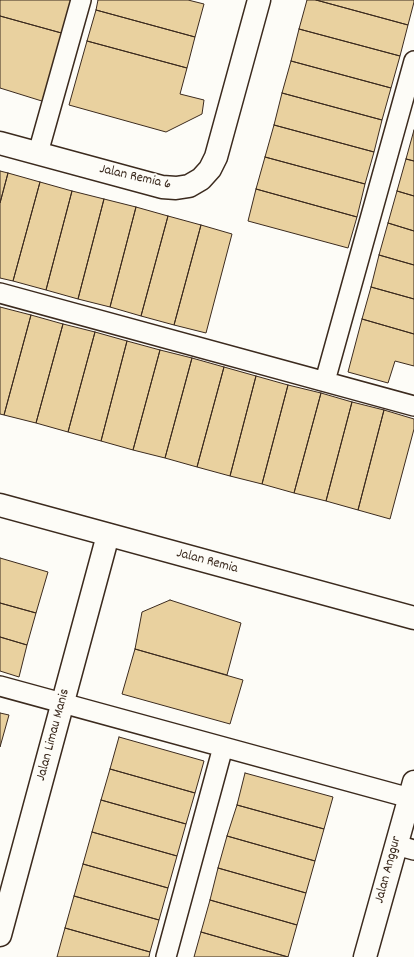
<!DOCTYPE html>
<style>
body{margin:0}
canvas{display:block;background:#fdfcf7}
</style>
<canvas width="414" height="957"></canvas>
<script>
const g = document.querySelector('canvas').getContext('2d');
g.lineJoin = 'round';
function fillPath(path, color) { g.fillStyle = color; g.fill(path, 'evenodd'); }
const poly = rows => new Path2D(rows.map(r => 'M' + r).join(''));
function stroke(path, color, width, dash) { g.strokeStyle = color; g.lineWidth = width; g.lineCap = dash ? 'butt' : 'round'; g.setLineDash(dash || []); g.stroke(path); }
function write(font, color, halo, rows, align = 'center') {
  g.font = font + ' Dekko,sans-serif'; g.lineWidth = 4; g.setLineDash([]); g.textBaseline = 'middle'; g.strokeStyle = halo; g.fillStyle = color; for (const [text, x, y, turn = 0] of rows) {
    g.save(); g.translate(x, y); g.rotate((+turn || 0) * Math.PI / 180); g.textAlign = isNaN(turn) ? turn : align; if (halo) g.strokeText(text, 0, 0); g.fillText(text, 0, 0); g.restore();
  }
}
const building = poly([
 [0,0,69,0,73,1,65,34,0,16,0,0],
 [98,0,188,0,204,4,195,37,96,10,98,0],
 [307,0,316,0,408,25,400,56,299,29,307,0],
 [316,0,414,0,414,2,408,25,316,0],
 [96,10,195,37,187,68,87,41,96,10],
 [0,16,65,34,45,102,0,88,0,16],
 [299,29,400,56,391,88,291,61,299,29],
 [87,41,187,68,180,94,204,100,202,114,166,132,69,105,87,41],
 [291,61,391,88,382,120,282,93,291,61],
 [282,93,382,120,374,152,274,125,282,93],
 [274,125,374,152,365,184,265,157,274,125],
 [414,130,414,161,406,159,414,130],
 [265,157,365,184,357,217,256,189,265,157],
 [406,159,414,161,414,196,397,191,406,159],
 [0,171,8,173,0,203,0,171],
 [8,173,40,182,13,281,0,278,0,203,8,173],
 [40,182,72,191,46,290,13,281,40,182],
 [256,189,357,217,348,248,248,221,256,189],
 [72,191,104,199,78,299,46,290,72,191],
 [397,191,414,196,414,231,388,223,397,191],
 [104,199,136,207,110,307,78,299,104,199],
 [136,207,168,216,141,316,110,307,136,207],
 [168,216,201,225,174,325,141,316,168,216],
 [388,223,414,231,414,265,379,255,388,223],
 [201,225,232,234,206,333,174,325,201,225],
 [379,255,414,265,414,299,371,287,379,255],
 [371,287,414,299,414,334,362,319,371,287],
 [0,307,31,315,4,415,0,414,0,307],
 [31,315,63,324,36,423,4,415,31,315],
 [362,319,414,334,414,366,395,361,388,383,348,372,362,319],
 [63,324,95,332,68,432,36,423,63,324],
 [95,332,127,341,101,441,68,432,95,332],
 [127,341,160,350,133,450,101,441,127,341],
 [160,350,192,358,165,458,133,450,160,350],
 [192,358,224,367,197,467,165,458,192,358],
 [224,367,256,376,230,476,197,467,224,367],
 [256,376,288,385,262,484,230,476,256,376],
 [288,385,321,393,294,493,262,484,288,385],
 [321,393,352,402,326,501,294,493,321,393],
 [352,402,384,410,358,510,326,501,352,402],
 [384,410,414,419,414,429,390,519,358,510,384,410],
 [0,558,48,572,36,613,0,603,0,558],
 [170,600,241,623,227,675,135,649,142,612,170,600],
 [0,603,36,613,27,645,0,637,0,603],
 [0,637,27,645,19,677,0,671,0,637],
 [135,649,243,680,230,724,122,694,135,649],
 [0,713,9,715,0,747,0,713],
 [119,737,204,761,195,793,110,769,119,737],
 [110,769,195,793,186,824,101,800,110,769],
 [245,773,333,797,324,829,237,805,245,773],
 [101,800,186,824,177,856,92,832,101,800],
 [237,805,324,829,315,861,227,836,237,805],
 [92,832,177,856,168,888,83,864,92,832],
 [227,836,315,861,306,893,218,868,227,836],
 [83,864,168,888,159,920,74,896,83,864],
 [218,868,306,893,297,925,210,900,218,868],
 [74,896,159,920,150,952,65,928,74,896],
 [210,900,297,925,288,957,201,932,210,900],
 [65,928,150,952,149,957,57,957,65,928],
 [201,932,288,957,194,957,201,932]
]);
fillPath(building, '#e9d19f');
stroke(building, '#3b2a1e', 1);
const service = poly([
 [38,153,81,0],
 [0,293,414,406],
 [325,381,414,61],
 [0,686,410,798],
 [396,845,414,850],
 [166,957,223,747]
]);
const minor = poly([
 [0,143,162,187,176,188,189,186,201,179,210,169,216,157,259,0],
 [0,935,108,535]
]);
const tertiary = poly([
 [0,505,414,618],
 [365,957,414,782]
]);
stroke(service, '#3b2a1e', 22);
stroke(minor, '#3b2a1e', 25);
stroke(tertiary, '#3b2a1e', 25);
stroke(service, '#fdfcf7', 19);
stroke(minor, '#fdfcf7', 22);
stroke(tertiary, '#fdfcf7', 22);
write('14px', '#3b2a1e', '#fdfcf7', [
 ["Jalan Remia 6",135,178,13],
 ["Jalan Remia",207,562,15],
 ["Jalan Limau Manis",54,735,-75],
 ["Jalan Anggur",389,870,-75]
]);
</script>
